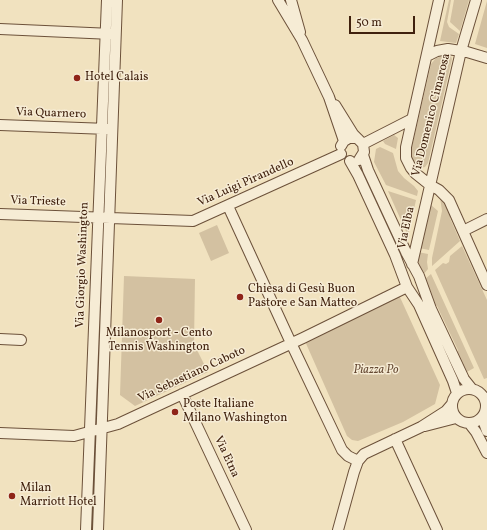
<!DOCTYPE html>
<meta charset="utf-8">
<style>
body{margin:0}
#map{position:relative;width:487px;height:530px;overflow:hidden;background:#f1e2bf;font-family:Vollkorn,serif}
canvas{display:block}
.scale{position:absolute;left:349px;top:16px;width:66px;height:18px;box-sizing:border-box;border:2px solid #40210e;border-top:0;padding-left:5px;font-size:12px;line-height:14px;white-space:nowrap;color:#40210e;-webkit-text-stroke:3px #f6ecd5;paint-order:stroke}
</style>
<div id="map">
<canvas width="487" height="530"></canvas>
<div class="scale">50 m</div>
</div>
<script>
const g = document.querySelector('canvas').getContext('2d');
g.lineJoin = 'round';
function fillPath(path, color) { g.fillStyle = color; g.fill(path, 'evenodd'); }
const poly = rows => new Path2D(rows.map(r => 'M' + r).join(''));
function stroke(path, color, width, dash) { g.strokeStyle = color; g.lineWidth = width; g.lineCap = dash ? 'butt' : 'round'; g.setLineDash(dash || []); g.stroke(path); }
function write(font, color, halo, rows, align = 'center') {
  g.font = font + ' Vollkorn,serif'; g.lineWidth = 3; g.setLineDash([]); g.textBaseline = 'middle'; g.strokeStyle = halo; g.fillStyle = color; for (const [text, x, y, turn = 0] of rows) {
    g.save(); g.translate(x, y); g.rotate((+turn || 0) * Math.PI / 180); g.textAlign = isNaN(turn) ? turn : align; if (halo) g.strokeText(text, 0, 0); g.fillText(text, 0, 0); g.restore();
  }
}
fillPath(poly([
 [449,0,451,0,447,22,449,27,459,34,456,43,440,41],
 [454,0,469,0,460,31,450,22],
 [487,1,487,48,475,44],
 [445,55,451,56,452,59,428,163,425,167,420,168,416,166,413,162,411,151,431,64,436,58],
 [394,135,398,138,396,149,385,144,383,141],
 [380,147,393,153,398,171,404,178,414,186,418,191,417,196,386,185,374,162,376,149],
 [388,191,416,200,408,236],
 [440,197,443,198,451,213,450,218,460,241,432,266,432,258,442,211],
 [431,205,438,211,429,250,419,248,419,244,423,242],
 [217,225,229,253,211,261,199,233],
 [462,246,487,300,487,378,484,379,435,270,443,263,446,264,449,262,450,256],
 [418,252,428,254,427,262,428,269,423,275,417,263],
 [431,274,474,368,465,373,456,354,458,350,437,306,433,304,425,279],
 [124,276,195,279,194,344,208,372,135,406,120,395],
 [399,295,440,385,435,404,403,422,358,441,352,440,347,436,304,339]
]), '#d3c1a1');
const minor = poly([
 [278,0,302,40,329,97,344,141],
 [291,0,300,32],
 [439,0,406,147,406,158,411,168,415,173,430,185,439,190,449,200,487,285],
 [0,29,112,34],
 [427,56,437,51,448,49,467,52,487,58],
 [335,105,353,134,363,144,364,152,359,160],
 [0,125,108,129],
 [363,144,412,119],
 [341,146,344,141,349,138,357,138],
 [363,155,368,170,406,252,419,276,431,309,464,379,472,389],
 [350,161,358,175,395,255,407,287,419,305,453,381,457,393],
 [228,206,291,343,342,450,348,456,358,461],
 [0,214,193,221,341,154],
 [463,231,487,219],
 [412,264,461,51,476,0],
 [0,339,21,340],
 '452 406a17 17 0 1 1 34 0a17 17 0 1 1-34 0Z',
 [182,394,246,530],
 [482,417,487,431],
 [469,423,476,432,487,453],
 [425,426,456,418],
 [0,433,74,436,118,424,303,338,407,287],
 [395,439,437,530],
 [86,530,107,0],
 [98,530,117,0],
 [338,530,354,472,358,461,364,454,421,427,446,411,452,404]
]);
stroke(minor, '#6c513a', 12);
stroke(minor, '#f6ecd5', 10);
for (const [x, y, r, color] of [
 [77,78,4,"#8f2418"],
 [240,297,4,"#8f2418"],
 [159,320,4,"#8f2418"],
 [175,412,4,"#8f2418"],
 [12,496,4,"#8f2418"]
]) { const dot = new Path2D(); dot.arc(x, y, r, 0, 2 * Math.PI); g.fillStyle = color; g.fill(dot); stroke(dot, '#f6ecd5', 1.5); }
write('12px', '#40210e', '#f6ecd5', [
 ["Hotel Calais",85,78],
 ["Chiesa di Gesù Buon",248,290],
 ["Pastore e San Matteo",248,304],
 ["Milanosport - Cento",159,334,"center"],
 ["Tennis Washington",159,348,"center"],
 ["Poste Italiane",183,405],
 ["Milano Washington",183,419],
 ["Milan",20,489],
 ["Marriott Hotel",20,503]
], 'left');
write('12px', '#40210e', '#f6ecd5', [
 ["Via Quarnero",51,114,2],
 ["Via Domenico Cimarosa",432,115,-76],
 ["Via Luigi Pirandello",246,183,-24],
 ["Via Trieste",38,202,2],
 ["Via Elba",407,228,-78],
 ["Via Giorgio Washington",83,265,-88],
 ["Via Sebastiano Caboto",192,375,-25],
 ["Via Etna",226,457,65]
]);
write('italic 12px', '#654933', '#f6ecd5', [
 ["Piazza Po",376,371]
]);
</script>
